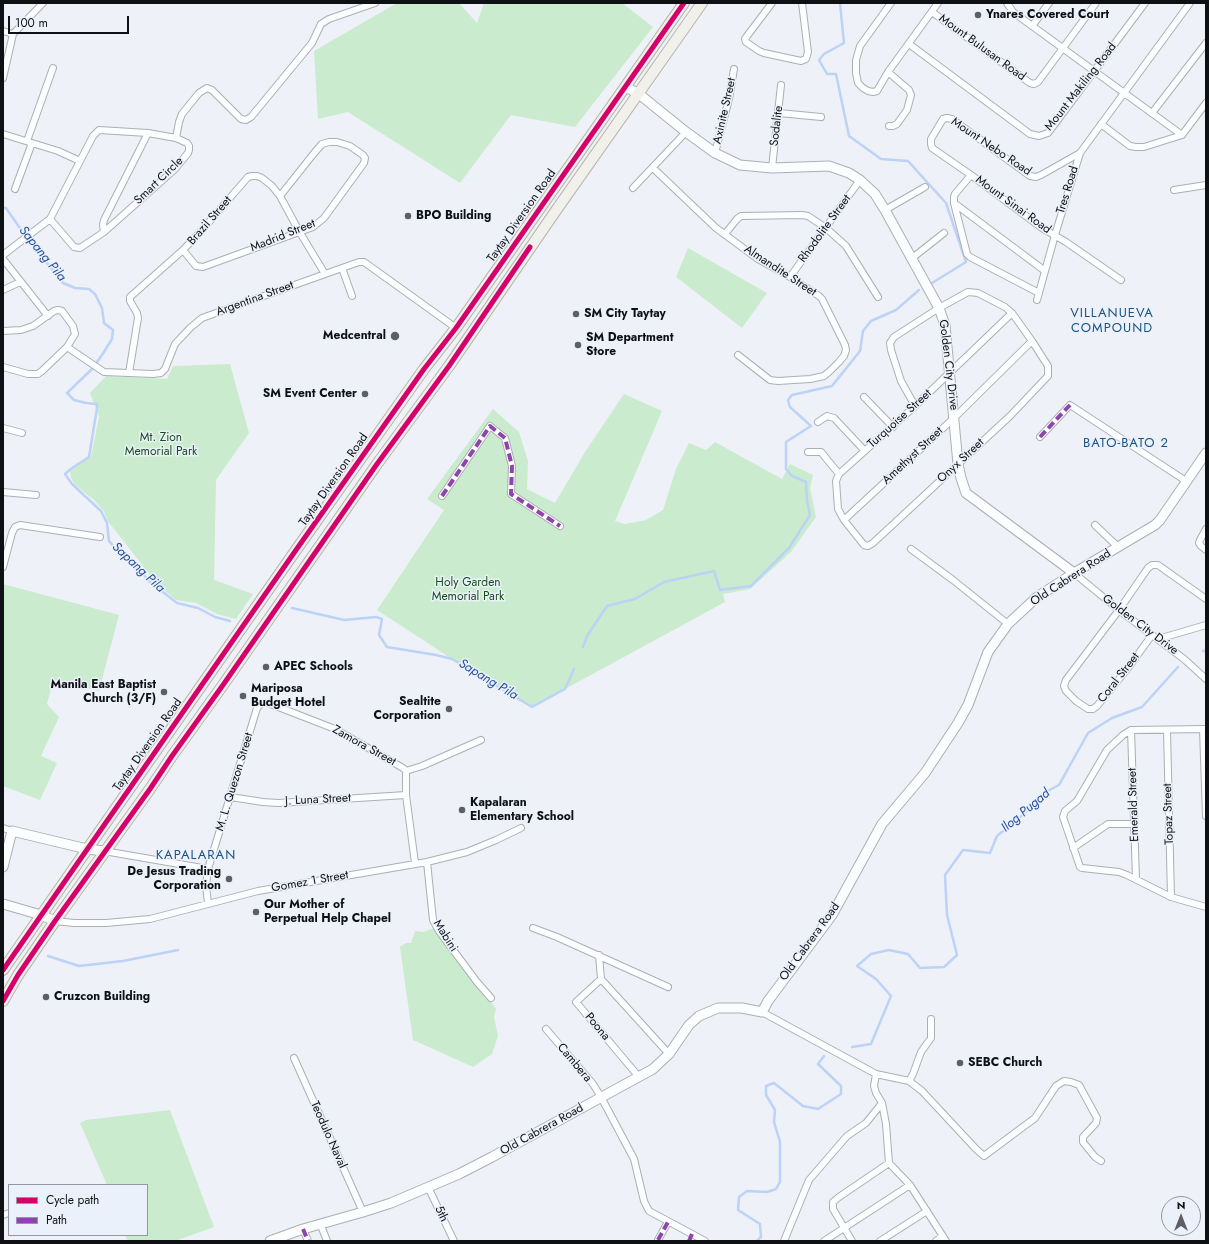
<!DOCTYPE html>
<style>
body{margin:0}
#map{position:relative;width:1209px;height:1244px;overflow:hidden;background:#eef2f8;font-family:Jost,sans-serif}
canvas{display:block}
.frame{position:absolute;inset:0;border:4px solid #0f1014;pointer-events:none}
.legend{position:absolute;left:8px;top:1184px;width:140px;height:52px;box-sizing:border-box;background:#ebf1fb;border:1px solid #93979f;margin:0;padding:5px 7px;list-style:none;font-size:12px;color:#0f1014}
.legend li{display:flex;align-items:center;gap:8px;height:20px}
.legend b{width:20px;border:1px solid #93979f}
.north{position:absolute;left:1161px;top:1196px;width:40px;height:40px;box-sizing:border-box;background:#ebf1fb;border:1px solid #93979f;border-radius:50%;rotate:0deg;font-size:11px;font-weight:700;line-height:16px;text-align:center;color:#0f1014}
.north::after{content:'';display:block;margin:auto;width:14px;height:18px;background:#5d5f64;clip-path:polygon(50% 0,100% 100%,50% 72%,0 100%)}
.scale{position:absolute;left:8px;top:16px;width:121px;height:18px;box-sizing:border-box;border:2px solid #0f1014;border-top:0;padding-left:5px;font-size:12px;line-height:14px;white-space:nowrap;color:#0f1014;-webkit-text-stroke:3px #ebf1fb;paint-order:stroke}
</style>
<div id="map">
<canvas width="1209" height="1244"></canvas>
<div class="frame"></div>
<ul class="legend">
<li><b style="height:5px;background:#d6006c"></b>Cycle path</li>
<li><b style="height:5px;background:#8e44ad"></b>Path</li>
</ul>
<div class="north">N</div>
<div class="scale">100 m</div>
</div>
<script>
const g = document.querySelector('canvas').getContext('2d');
g.lineJoin = 'round';
function fillPath(path, color) { g.fillStyle = color; g.fill(path, 'evenodd'); }
const poly = rows => new Path2D(rows.map(r => 'M' + r).join(''));
function stroke(path, color, width, dash) { g.strokeStyle = color; g.lineWidth = width; g.lineCap = dash ? 'butt' : 'round'; g.setLineDash(dash || []); g.stroke(path); }
function write(font, color, halo, rows, align = 'center') {
  g.font = font + ' Jost,sans-serif'; g.lineWidth = 3; g.setLineDash([]); g.textBaseline = 'middle'; g.strokeStyle = halo; g.fillStyle = color; for (const [text, x, y, turn = 0] of rows) {
    g.save(); g.translate(x, y); g.rotate((+turn || 0) * Math.PI / 180); g.textAlign = isNaN(turn) ? turn : align; if (halo) g.strokeText(text, 0, 0); g.fillText(text, 0, 0); g.restore();
  }
}
fillPath(poly([
 [397,3,459,3,477,23,484,3,622,3,653,27,575,127,511,115,460,183,348,112,318,119,314,51],
 [688,248,767,293,742,328,676,277],
 [230,364,249,433,216,480,214,580,253,594,236,619,217,614,196,603,176,600,157,584,107,520,104,511,94,500,75,485,71,478,70,471,82,462,91,457,99,416,90,393,106,376,167,379,173,366],
 [624,394,662,411,615,521,625,524,646,520,663,510,676,469,689,443,706,450,715,442,782,479,790,464,813,475,810,488,816,517,791,552,750,589,723,594,725,602,532,707,452,659,377,610,444,510,427,499,493,409,519,432,528,461,527,489,555,503,585,452],
 [3,584,119,615,99,691,53,680,47,704,59,717,41,756,57,763,40,800,3,786],
 [434,928,496,1009,494,1017,498,1036,492,1054,473,1067,413,1040,400,947,406,943,411,943,415,931,423,932],
 [170,1110,214,1227,175,1241,128,1241,125,1235,147,1235,147,1185,107,1185,80,1123,86,1120]
]), '#caebce');
stroke(poly([
 [840,3,844,43,824,54,819,60,827,74,836,74,849,136,881,159,908,161,946,203,966,262,932,283],
 [3,208,6,208,24,234,63,283,75,288,89,289,95,294,102,308,104,323,113,330,112,339,102,355,92,369,67,393,74,400,86,403,97,404,97,408,89,457,72,468,65,474,72,484,101,511,107,523,109,541,116,549,131,560,149,581,177,603,198,608,215,617,230,621],
 [292,608,344,620,376,617,382,619,379,635,387,647,436,655,452,659,532,707,565,689,574,669],
 [583,647,587,636,607,606,635,599,664,582,714,571,720,590,751,586,789,548,810,515,807,501,806,482,792,476,786,469,786,442,811,426,790,407,788,400,792,395,832,386,860,351,863,331,871,321,896,310,919,290],
 [1203,651,1206,651],
 [48,956,79,966,123,961,178,950],
 [852,1047,871,1044,891,996,876,979,857,966,871,954,889,950,908,954,920,968,944,967,957,955,947,915,945,875,963,850,990,853,997,836,1025,813,1042,794,1059,785,1088,733,1112,718,1142,707,1178,667],
 [757,1241,761,1237,760,1224,738,1210,739,1197,747,1191,767,1192,776,1189,780,1182,780,1142,774,1122,775,1110,766,1095,766,1086,774,1083,803,1106,818,1109,841,1094,841,1086,818,1064,824,1056]
]), '#bcd2f7', 2.5);
const street = poly([
 [772,3,747,36,745,39,746,42,759,51,764,53,801,61,806,59,808,52,802,3],
 [891,3,860,46,856,60,856,73,858,83,863,88,868,91,873,92,877,91,888,72,938,3],
 [1007,3,1013,12,1182,135],
 [932,12,1030,83,1034,84,1038,82,1096,3],
 [1032,26,1049,3],
 [3,31,13,34],
 [909,44,1030,134,1039,136,1048,133,1145,3],
 [888,72,909,90,911,95,907,110,897,124,893,126,889,126],
 [3,78,13,34,43,3],
 [779,113,821,117],
 [1152,113,1206,43],
 [1101,124,1130,146,1136,147,1144,147,1182,135],
 [3,134,58,151,80,161],
 [1182,135,1206,103],
 [176,138,179,122,182,114,199,93,207,88,212,90,241,119,246,120,251,117,312,43,321,24,329,19,375,3],
 [27,141,53,68],
 [715,153,729,99,734,69],
 [1080,153,1041,175,1036,177,1030,176,952,119,947,118,943,119,931,139,931,144,932,148,971,175,1042,228,1066,242,1121,280],
 [653,168,716,228,758,259,790,277,819,296,822,299,845,345,846,350,844,356,839,362,831,370,824,376,810,379,778,381,770,380,738,355],
 [772,168,781,85],
 [971,175,955,194,954,197,954,203,967,254,970,257,1039,293],
 [633,188,686,132],
 [15,189,32,143],
 [1174,190,1206,185],
 [954,203,1045,271],
 [885,210,925,187],
 [104,232,103,225,104,220,148,133],
 [725,234,737,219,741,216,802,215,808,216,826,228,846,246,878,297],
 [183,250,196,266,203,267,313,227,324,218,364,163,365,158,363,155,350,146,337,142,329,142,322,144,315,152,280,196],
 [3,255,50,219,93,136,99,130,148,133,176,138,187,143,189,146,189,150,188,153,175,169,104,232,80,248,74,247,50,219],
 [3,259,48,316],
 [911,259,944,233],
 [342,268,352,296],
 [790,277,860,180],
 [3,290,20,282],
 [1037,300,1055,235,1080,153,1190,3],
 [3,331,21,330,33,326,54,311,58,310,62,311,73,326,75,334,67,347,42,371,38,374,28,374,3,367],
 [67,347,104,372,153,374,161,373,165,369,175,344,190,328,202,318,342,268,359,262,364,262,456,328],
 [129,373,138,318,137,313,130,301,130,297,183,250,203,229,248,177,252,176,257,176,262,178,272,186,280,196,299,231,325,274],
 [864,397,893,427],
 [915,406,901,381,891,350,890,343,894,337,939,308,968,292,978,293,1005,307,1012,313,1032,341,1048,366,1048,376,1010,416,873,543,868,546,864,545,844,520,838,509,836,481,839,474,915,406,1012,313],
 [818,422,827,416,834,418,865,451],
 [3,428,22,433],
 [1040,437,1070,405,1186,481],
 [808,452,821,452,839,474],
 [3,492,36,495],
 [442,496,490,426,505,438,512,466,511,494,560,526],
 [844,520,955,417,1032,341],
 [1095,525,1118,547],
 [1206,529,1200,540,1199,543,1201,546,1206,550],
 [911,549,953,580,1008,624],
 [3,567,12,533,15,527,20,525,100,537],
 [1074,573,1119,610,1184,659,1206,679],
 [1152,635,1128,668,1097,706,1093,709,1088,709,1076,701,1066,691,1064,686,1066,680,1119,610,1148,568,1152,565,1158,565,1206,599],
 [1158,639,1206,625],
 [1203,729,1206,816],
 [1206,729,1131,730,1123,735,1107,750,1077,801,1065,811,1063,817,1080,867,1082,868,1119,872,1127,875,1171,897,1206,907],
 [1131,730,1136,879],
 [1167,730,1171,897],
 [406,771,422,766,481,740],
 [230,797,263,802,278,803,406,795],
 [3,828,12,831],
 [1073,848,1108,824,1134,824],
 [104,851,208,869],
 [427,862,433,920,439,931,477,982,491,998],
 [208,903,206,886,208,869,257,708,262,703,268,703,335,729,403,768,406,771,406,795,415,863],
 [55,921,74,923,106,923,150,919,258,891,427,862,467,852,496,840,521,828],
 [533,928,557,937,668,987],
 [599,955,601,979,669,1054],
 [601,979,576,1002,639,1077],
 [762,1012,876,1074,909,1081,922,1091,976,1149,984,1156,1035,1118,1056,1086,1064,1081,1071,1082,1079,1085,1097,1118,1096,1123,1083,1137,1083,1142,1095,1157,1101,1161],
 [546,1029,593,1084,601,1097,634,1159,644,1201,649,1211,705,1241],
 [294,1058,363,1212],
 [876,1074,874,1086,876,1093,882,1103,886,1124,889,1163,910,1185,946,1241],
 [909,1081,913,1074,921,1052,931,1038,931,1019],
 [428,1187,454,1241],
 [3,1215,9,1213],
 [320,1223,327,1241],
 [303,1229,308,1241],
 [658,1240,668,1222],
 [784,1241,809,1180,847,1136,866,1123,882,1103],
 [824,1241,910,1185],
 [852,1241,833,1209,833,1202,839,1197,889,1163],
 [880,1241,927,1211],
 [936,1241,943,1236]
]);
const secondary = poly([
 [626,87,639,94,686,132,715,153,740,165,772,168,829,166,849,173,860,180,875,194,885,210,939,308,945,325,958,464,961,478,966,493,1074,573],
 [3,867,12,831,87,849,104,851],
 [3,904,41,915,55,921],
 [270,1241,303,1229,363,1212,391,1203,459,1174,492,1157,653,1069,669,1054,689,1025,699,1016,718,1008,742,1008,762,1012,768,1001,832,915,882,824,925,773,958,723,968,705,988,652,1008,624,1037,597,1074,573,1155,525,1160,520,1206,453]
]);
const primary = poly([
 [3,970,296,550,424,369,456,328,684,3],
 [3,1001,18,975,55,921,150,789,172,756,223,685,377,464,449,366,557,209,702,3]
]);
stroke(street, '#acafb3', 8);
stroke(secondary, '#acafb3', 11);
stroke(primary, '#b6b6ae', 12);
stroke(street, '#fcfdfe', 6);
stroke(secondary, '#fcfdfe', 9);
stroke(primary, '#f1f0eb', 10);
stroke(poly([
 [1040,437,1070,405],
 [442,496,490,426,505,438,512,466,511,494,560,526],
 [303,1229,308,1241],
 [658,1240,668,1222],
 [689,1241,692,1234]
]), '#8e44ad', 4, [8, 4]);
stroke(poly([
 [3,970,296,550,424,369,456,328,684,3],
 [3,1001,18,975,55,921,150,789,172,756,223,685,377,464,449,366,530,247]
]), '#d6006c', 5);
for (const [x, y, r, color] of [
 [978,15,4,"#5d5f64"],
 [408,216,4,"#5d5f64"],
 [576,314,4,"#5d5f64"],
 [395,336,5,"#5d5f64"],
 [578,345,4,"#5d5f64"],
 [365,394,4,"#5d5f64"],
 [266,667,4,"#5d5f64"],
 [164,692,4,"#5d5f64"],
 [243,696,4,"#5d5f64"],
 [449,709,4,"#5d5f64"],
 [462,810,4,"#5d5f64"],
 [229,879,4,"#5d5f64"],
 [256,912,4,"#5d5f64"],
 [46,997,4,"#5d5f64"],
 [960,1063,4,"#5d5f64"]
]) { const dot = new Path2D(); dot.arc(x, y, r, 0, 2 * Math.PI); g.fillStyle = color; g.fill(dot); stroke(dot, '#ebf1fb', 1.5); }
write('bold 12px', '#0f1014', '#ebf1fb', [
 ["Ynares Covered Court",986,15],
 ["BPO Building",416,216],
 ["SM City Taytay",584,314],
 ["Medcentral",386,336,"right"],
 ["SM Department",586,338],
 ["Store",586,352],
 ["SM Event Center",357,394,"right"],
 ["APEC Schools",274,667],
 ["Manila East Baptist",156,685,"right"],
 ["Church (3/F)",156,699,"right"],
 ["Mariposa",251,689],
 ["Budget Hotel",251,703],
 ["Sealtite",441,702,"right"],
 ["Corporation",441,716,"right"],
 ["Kapalaran",470,803],
 ["Elementary School",470,817],
 ["De Jesus Trading",221,872,"right"],
 ["Corporation",221,886,"right"],
 ["Our Mother of",264,905],
 ["Perpetual Help Chapel",264,919],
 ["Cruzcon Building",54,997],
 ["SEBC Church",968,1063]
], 'left');
write('12px', '#0f1014', '#ebf1fb', [
 ["Mount Bulusan Road",982,48,36],
 ["Mount Makiling Road",1081,87,-52],
 ["Axinite Street",725,111,-77],
 ["Sodalite",777,126,-83],
 ["Mount Nebo Road",991,147,34],
 ["Smart Circle",159,181,-44],
 ["Tres Road",1068,190,-73],
 ["Mount Sinai Road",1013,205,36],
 ["Taytay Diversion Road",522,216,-55],
 ["Brazil Street",210,221,-49],
 ["Rhodolite Street",825,229,-54],
 ["Madrid Street",283,236,-22],
 ["Almandite Street",780,271,33],
 ["Argentina Street",255,299,-20],
 ["Golden City Drive",948,365,83],
 ["Turquoise Street",900,419,-42],
 ["Amethyst Street",913,456,-43],
 ["Onyx Street",961,461,-43],
 ["Taytay Diversion Road",334,480,-55],
 ["Old Cabrera Road",1071,578,-33],
 ["Golden City Drive",1140,625,37],
 ["Coral Street",1119,678,-52],
 ["Taytay Diversion Road",148,745,-55],
 ["Zamora Street",364,746,29],
 ["M. L. Quezon Street",235,782,-73],
 ["J. Luna Street",318,800,-3],
 ["Emerald Street",1134,805,-92],
 ["Topaz Street",1169,814,-92],
 ["Gomez 1 Street",310,882,-10],
 ["Mabini",445,936,58],
 ["Old Cabrera Road",810,942,-54],
 ["Poona",597,1027,50],
 ["Cambera",574,1063,50],
 ["Old Cabrera Road",542,1130,-29],
 ["Teodulo Naval",328,1135,66],
 ["5th",441,1214,65]
]);
write('12px', '#154e18', '#ebf1fb', [
 ["Mt. Zion",161,438],
 ["Memorial Park",161,452],
 ["Holy Garden",468,583],
 ["Memorial Park",468,597]
]);
write('italic 13px', '#264e98', '#ebf1fb', [
 ["Sapang Pila",42,254,51],
 ["Sapang Pila",138,568,43],
 ["Sapang Pila",488,680,31],
 ["Ilog Pugad",1026,811,-40]
]);
g.letterSpacing = '1px';
write('13px', '#1a5384', '#ebf1fb', [
 ["VILLANUEVA",1112,314],
 ["COMPOUND",1112,329],
 ["BATO-BATO 2",1126,444],
 ["KAPALARAN",196,856]
]);
g.letterSpacing = '0px';
</script>
